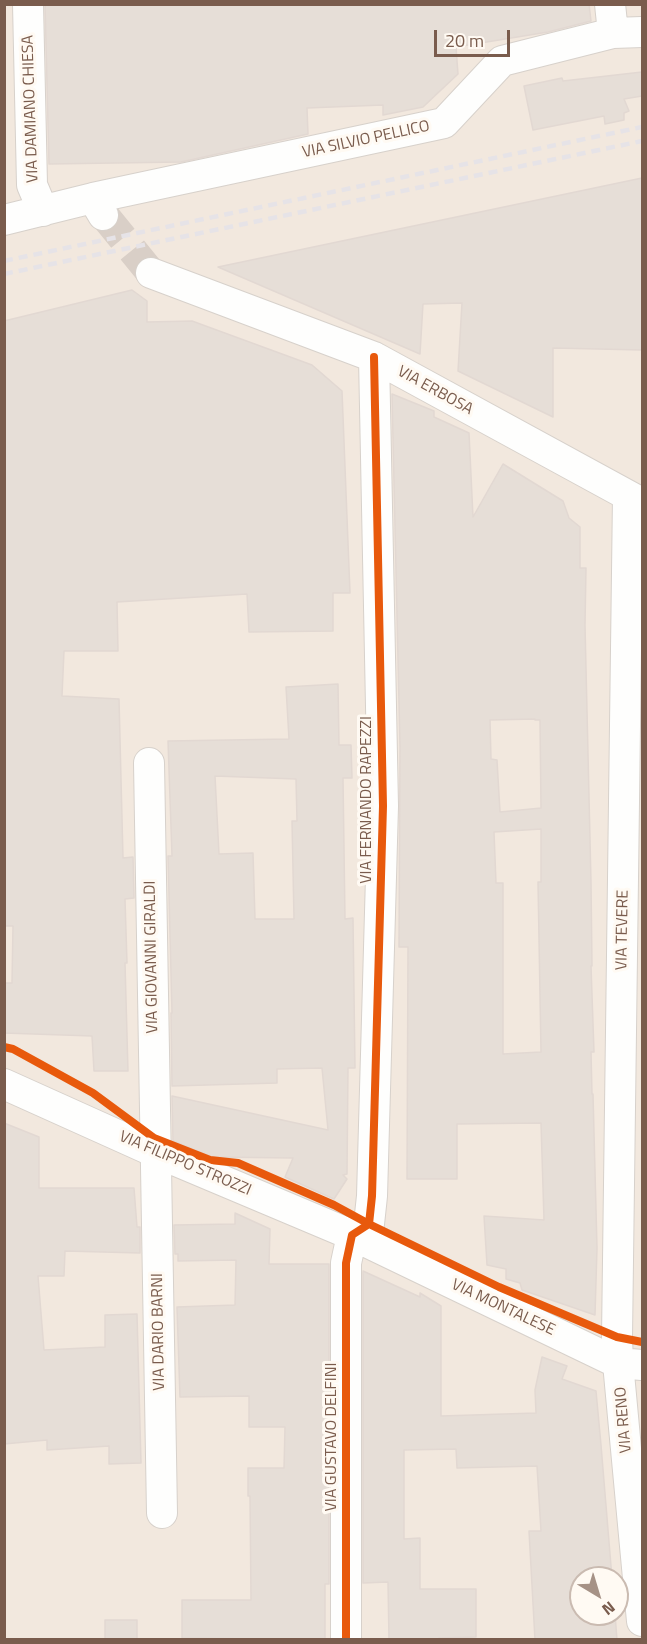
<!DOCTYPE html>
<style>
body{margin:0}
#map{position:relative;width:647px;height:1644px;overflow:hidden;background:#f9f5f0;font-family:"Titillium Web",sans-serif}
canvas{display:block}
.frame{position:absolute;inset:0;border:6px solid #7a5c4d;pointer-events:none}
.north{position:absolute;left:569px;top:1566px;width:60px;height:60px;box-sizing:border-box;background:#fffaf3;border:2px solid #cabbb1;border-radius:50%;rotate:142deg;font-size:16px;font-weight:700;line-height:24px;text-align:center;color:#7a5c4d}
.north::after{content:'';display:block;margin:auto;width:21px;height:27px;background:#a69286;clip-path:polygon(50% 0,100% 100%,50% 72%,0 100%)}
.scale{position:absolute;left:434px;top:30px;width:76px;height:27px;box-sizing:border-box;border:3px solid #7a5c4d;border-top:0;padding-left:8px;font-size:18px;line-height:21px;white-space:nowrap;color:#7a5c4d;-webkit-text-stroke:4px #fffaf3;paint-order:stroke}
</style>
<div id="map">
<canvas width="647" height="1644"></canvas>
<div class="frame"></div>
<div class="north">N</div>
<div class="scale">20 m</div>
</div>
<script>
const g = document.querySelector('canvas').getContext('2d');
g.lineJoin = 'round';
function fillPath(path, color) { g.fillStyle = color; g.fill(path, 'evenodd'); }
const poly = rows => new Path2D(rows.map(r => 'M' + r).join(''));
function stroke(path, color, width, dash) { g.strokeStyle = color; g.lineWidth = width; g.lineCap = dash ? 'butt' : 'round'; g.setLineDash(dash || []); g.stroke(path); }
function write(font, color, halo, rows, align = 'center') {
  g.font = font + ' "Titillium Web",sans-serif'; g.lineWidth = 6; g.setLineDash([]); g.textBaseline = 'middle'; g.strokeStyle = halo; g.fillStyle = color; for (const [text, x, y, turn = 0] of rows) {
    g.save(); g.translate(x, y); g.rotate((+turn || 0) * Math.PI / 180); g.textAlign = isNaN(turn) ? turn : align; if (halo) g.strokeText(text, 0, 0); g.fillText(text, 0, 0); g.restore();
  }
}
fillPath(poly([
 [5,5,642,5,642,1639,5,1640],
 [581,1578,617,1578,617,1614,581,1614]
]), '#f2e8de');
const building = poly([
 [45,4,589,4,591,21,548,32,456,47,458,74,423,107,383,115,383,105,307,108,308,134,181,162,49,164,45,4],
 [642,72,642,96,624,99,629,111,624,113,624,120,605,124,604,116,533,130,524,86,562,78,563,81,642,72],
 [642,178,642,350,553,348,553,417,458,371,462,303,423,304,420,354,218,267,642,178],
 [132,290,147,301,147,322,192,321,312,365,342,391,350,593,333,593,333,631,249,632,247,594,117,602,118,651,64,651,62,696,119,699,123,858,133,857,134,898,125,899,127,963,125,963,128,1071,94,1071,92,1036,4,1033,4,983,12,983,13,926,4,926,4,321,132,290],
 [392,394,434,411,434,417,469,433,473,517,503,464,563,501,569,518,580,527,580,568,586,568,585,625,591,882,592,966,591,966,594,1052,591,1052,592,1094,593,1094,597,1248,595,1315,522,1290,520,1283,506,1279,506,1269,487,1265,484,1216,544,1220,541,1123,457,1124,457,1179,407,1179,408,947,399,947,400,747,392,394],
 [535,719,535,720,540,720,541,808,500,812,497,760,491,759,490,720,535,719],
 [541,829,541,882,538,882,541,1052,503,1054,503,883,496,883,494,832,541,829],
 [338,684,339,745,351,745,352,778,343,778,345,919,353,918,355,1068,348,1068,347,1174,343,1175,347,1179,334,1199,285,1177,293,1158,212,1157,173,1141,172,1096,328,1130,322,1068,277,1069,277,1083,172,1086,171,1013,172,1013,168,856,172,856,168,741,289,739,286,687,338,684],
 [215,776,296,779,297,821,292,821,294,919,255,919,253,853,219,854,215,776],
 [4,1123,39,1137,39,1188,134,1188,137,1227,140,1227,140,1253,65,1251,64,1276,38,1276,44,1350,105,1347,105,1315,137,1314,141,1463,109,1464,109,1446,47,1450,47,1440,4,1444,4,1123],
 [235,1213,270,1229,269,1264,329,1264,329,1584,325,1584,325,1640,182,1638,182,1600,251,1600,250,1496,248,1496,248,1468,284,1468,285,1427,249,1427,249,1396,180,1397,177,1307,235,1305,236,1260,178,1261,178,1254,175,1254,174,1225,235,1224,235,1213],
 [363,1271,420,1297,420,1293,441,1306,441,1416,536,1413,535,1390,542,1357,567,1366,562,1379,596,1391,601,1445,612,1578,581,1578,581,1614,615,1614,617,1640,535,1640,529,1531,541,1531,537,1466,457,1468,456,1449,404,1450,404,1539,420,1538,420,1589,476,1589,476,1637,439,1638,439,1640,389,1640,388,1582,363,1583,363,1271],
 [105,1620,137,1620,137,1640,105,1640,105,1620]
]);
fillPath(building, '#e6ded7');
stroke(building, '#e2d8d2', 1.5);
stroke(poly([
 [104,215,151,273]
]), '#d9cfc7', 30, [30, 15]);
const minor = poly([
 [28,4,32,185,43,211],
 [613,33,642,32],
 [93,198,444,123,502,61,613,33,610,4],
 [4,220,93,198,103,215],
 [151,273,374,357,642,503],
 [628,496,617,1337,618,1363,642,1621],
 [149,763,162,1513],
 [4,1084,155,1152,352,1235,618,1363,642,1365],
 [346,1640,346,1263,352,1235,369,1224,372,1196,383,806,374,357]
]);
stroke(minor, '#d7d1cb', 32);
stroke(minor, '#fefefd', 30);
stroke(poly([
 [4,261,642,127],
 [4,274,642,141]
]), '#e6e3e7', 4.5, [9, 6]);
stroke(poly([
 [4,1047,13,1049,93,1093,154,1138,210,1160,238,1163,334,1205,369,1224,499,1287,617,1337,642,1342],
 [346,1640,346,1263,352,1235,369,1224,372,1196,383,806,374,357]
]), '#e8590c', 8);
write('16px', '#7a5c4d', '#fffaf3', [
 ["VIA DAMIANO CHIESA",31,109,-92],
 ["VIA SILVIO PELLICO",366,140,-12],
 ["VIA ERBOSA",435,391,29],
 ["VIA FERNANDO RAPEZZI",367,800,-90],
 ["VIA TEVERE",623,930,-89],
 ["VIA GIOVANNI GIRALDI",152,957,-91],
 ["VIA FILIPPO STROZZI",185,1164,23],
 ["VIA MONTALESE",503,1308,25],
 ["VIA DARIO BARNI",159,1332,-91],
 ["VIA RENO",624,1420,-95],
 ["VIA GUSTAVO DELFINI",332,1437,-90]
]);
</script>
